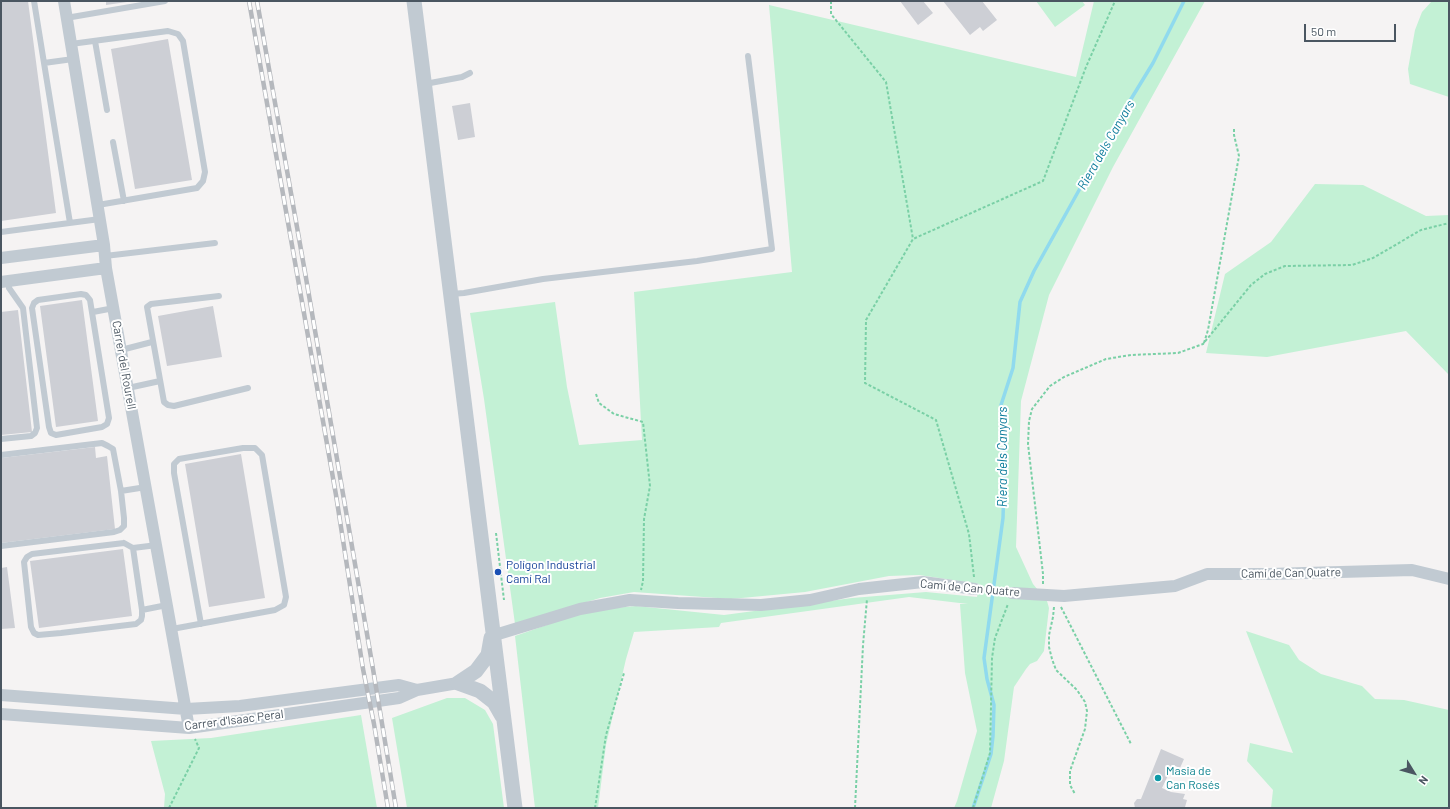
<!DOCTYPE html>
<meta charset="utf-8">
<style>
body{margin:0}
#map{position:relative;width:1450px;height:809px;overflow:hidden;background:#f5f3f3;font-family:Barlow,sans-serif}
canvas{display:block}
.frame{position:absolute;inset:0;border:2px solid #4a5661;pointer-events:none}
.north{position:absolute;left:1394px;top:753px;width:40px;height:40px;-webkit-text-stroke:3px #fff;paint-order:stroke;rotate:127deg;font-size:11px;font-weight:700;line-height:16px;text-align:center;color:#4a5661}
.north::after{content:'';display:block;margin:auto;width:14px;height:18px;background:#4a5661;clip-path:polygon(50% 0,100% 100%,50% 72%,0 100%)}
.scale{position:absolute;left:1304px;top:24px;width:92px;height:18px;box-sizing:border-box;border:2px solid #4a5661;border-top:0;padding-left:5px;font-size:12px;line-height:14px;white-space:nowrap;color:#4a5661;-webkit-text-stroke:3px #fff;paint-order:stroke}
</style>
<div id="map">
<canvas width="1450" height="809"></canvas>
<div class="frame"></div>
<div class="north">N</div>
<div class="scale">50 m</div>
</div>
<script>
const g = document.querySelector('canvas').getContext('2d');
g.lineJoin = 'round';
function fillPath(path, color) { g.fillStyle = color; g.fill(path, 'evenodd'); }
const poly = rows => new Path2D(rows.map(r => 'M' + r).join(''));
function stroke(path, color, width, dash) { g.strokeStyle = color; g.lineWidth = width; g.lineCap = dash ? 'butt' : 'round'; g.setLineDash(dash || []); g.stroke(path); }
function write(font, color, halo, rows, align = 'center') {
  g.font = font + ' Barlow,sans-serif'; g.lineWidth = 4; g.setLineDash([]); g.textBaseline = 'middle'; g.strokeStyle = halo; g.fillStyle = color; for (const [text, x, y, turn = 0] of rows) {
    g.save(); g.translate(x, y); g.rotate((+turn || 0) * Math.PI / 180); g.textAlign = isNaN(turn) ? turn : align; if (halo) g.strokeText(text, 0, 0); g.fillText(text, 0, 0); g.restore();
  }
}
fillPath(poly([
 [1036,1,1082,1,1085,5,1055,27],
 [1094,1,1205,1,1113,167,1049,295,1021,401,1016,547,1033,584,1047,601,1049,608,1044,651,1037,661,1030,664,1026,669,1014,687,1004,761,991,808,954,808,957,801,977,731,965,673,960,604,968,604,909,597,721,623,719,627,634,632,626,659,606,745,598,808,535,808,515,636,590,610,636,606,724,615,852,598,926,592,977,597,979,584,919,575,889,576,805,592,731,599,634,592,600,598,515,624,484,399,470,313,555,302,567,387,579,445,642,440,634,292,792,272,769,5,1076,77],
 [1432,1,1449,1,1449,97,1410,84,1408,69,1415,30,1422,12],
 [1315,184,1363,185,1426,216,1449,215,1449,375,1406,331,1267,357,1206,353,1225,274,1271,242],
 [1246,631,1289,645,1299,660,1321,674,1362,686,1375,699,1404,700,1449,710,1449,808,1271,808,1273,790,1247,761,1250,743,1293,753],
 [447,698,465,698,485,710,493,724,504,808,407,808,392,718],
 [361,715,377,808,164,808,165,794,151,741,211,738]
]), '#c3f1d5');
stroke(poly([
 [973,808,991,754,993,736,994,705,987,679,984,658,1003,518,1005,446,1001,405,1013,368,1020,302,1034,271,1117,122,1153,63,1184,1]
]), '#90daee', 3.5);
fillPath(poly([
 [1,1,28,1,56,213,1,221],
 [106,1,127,1,127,2,106,5],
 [900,1,923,1,933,13,918,25],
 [943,1,982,1,997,20,983,31,980,27,970,35],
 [168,39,192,180,135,189,111,49],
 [470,103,475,137,458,140,452,106],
 [82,300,98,421,56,427,40,306],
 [213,306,222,357,167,366,158,316],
 [18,310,32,432,1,435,1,312],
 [95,447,96,458,107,456,115,529,1,543,1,458],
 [241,454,265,598,209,607,185,464],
 [123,549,132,616,39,628,30,561],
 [7,567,15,628,1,629,1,568],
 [1161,749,1184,759,1180,768,1173,765,1162,788,1171,792,1185,794,1183,799,1187,800,1185,807,1181,808,1135,808,1134,803,1137,799,1141,799]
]), '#cdcfd5');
stroke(poly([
 [831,1,831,14,886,82,913,239],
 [1204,343,1208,330,1239,156,1234,135,1234,128],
 [596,394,599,403,614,414,643,422,650,486,644,519,643,581,641,590],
 [496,533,504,600],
 [974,577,969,534,936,420,865,383,866,320,913,239,1043,181,1086,67,1115,1],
 [1043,584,1043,574,1028,444,1029,421,1032,409,1050,386,1064,377,1106,359,1131,355,1178,353,1203,344,1251,285,1265,274,1285,266,1352,265,1373,258,1421,230,1449,223],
 [986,590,1001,592],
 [1054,607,1053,617,1049,635,1049,647,1052,659,1056,670,1077,690,1085,702,1087,711,1085,729,1070,771,1070,785,1075,794],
 [1061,607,1131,744],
 [169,808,199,748,195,739],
 [595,808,606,735,624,673],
 [855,808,863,645,867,599],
 [973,808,990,753,992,658,995,638,1008,604]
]), '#7ad0a6', 2, [3, 2]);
stroke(poly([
 [34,1,44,63,73,59],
 [66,18,165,1],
 [95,41,107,110],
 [71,44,168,31,178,34,183,41,205,172,203,181,197,188,98,205],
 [44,63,70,223],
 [425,84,462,77,470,73],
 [113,142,124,201],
 [1,232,100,219],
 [105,256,215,243],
 [81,294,86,295,90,300,109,418,107,424,102,427,56,435,51,433,49,427,32,308,34,303,38,300,81,294],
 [451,294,464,293,543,279,697,261,772,249,748,56],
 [219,296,151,304,147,307,164,402,168,405,174,406,248,388],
 [93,312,114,308],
 [121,350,152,342],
 [128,388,160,381],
 [1,439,31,436,35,433,37,428,23,308,9,288,8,281],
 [1,455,102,443,108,446,113,449,121,491,124,518,124,526,120,530,114,532,1,546],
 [121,491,146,487],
 [124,543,133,548,142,610,142,616,141,620,136,624,61,633,38,635,34,633,31,627,24,562,27,557,32,554,124,543],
 [133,548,157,545],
 [142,610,167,605],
 [172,629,275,610,284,605,286,597,262,455,255,448,243,448,179,459,174,464,174,473,201,624]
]), '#c1cad2', 6);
stroke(poly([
 [64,1,104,245,106,268,189,728],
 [1,258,104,245],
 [1,282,106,268],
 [1012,593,1064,596,1175,586,1207,574,1269,574,1412,570,1449,579],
 [495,635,580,609,630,600,678,603,761,605,810,600,859,589,923,582,975,589],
 [1,695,186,709,240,706,399,685,417,690],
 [1,714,189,728,399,698,417,690,458,683]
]), '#c1cad2', 12);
stroke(poly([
 [414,1,515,808],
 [458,683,476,671,488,655,491,638],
 [458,683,480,691,494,702,502,716]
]), '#c1cad2', 15);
const rail = poly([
 [249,1,336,495,363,669,374,724,388,808],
 [257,1,306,278,373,669,396,808]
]);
stroke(rail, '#b5b8bd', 4.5);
stroke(rail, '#fff', 3, [9]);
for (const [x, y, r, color] of [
 [498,572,4,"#1a4fb4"],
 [1158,778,4,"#0f9aa8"]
]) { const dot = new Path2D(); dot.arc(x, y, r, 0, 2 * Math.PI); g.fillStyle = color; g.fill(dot); stroke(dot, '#fff', 1.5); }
write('12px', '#4a5661', '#fff', [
 ["Carrer del Rourell",124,365,80],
 ["Camí de Can Quatre",1291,573,-1],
 ["Camí de Can Quatre",970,588,5],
 ["Carrer d'Isaac Peral",234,720,-7]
]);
write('12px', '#164399', '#fff', [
 ["Polígon Industrial",506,565],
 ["Camí Ral",506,579]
], 'left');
write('12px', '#0d838f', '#fff', [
 ["Masia de",1166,771],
 ["Can Rosés",1166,785]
], 'left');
write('italic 13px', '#0c7c9b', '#fff', [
 ["Riera dels Canyars",1106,145,-60],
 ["Riera dels Canyars",1003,457,-90]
]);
</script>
